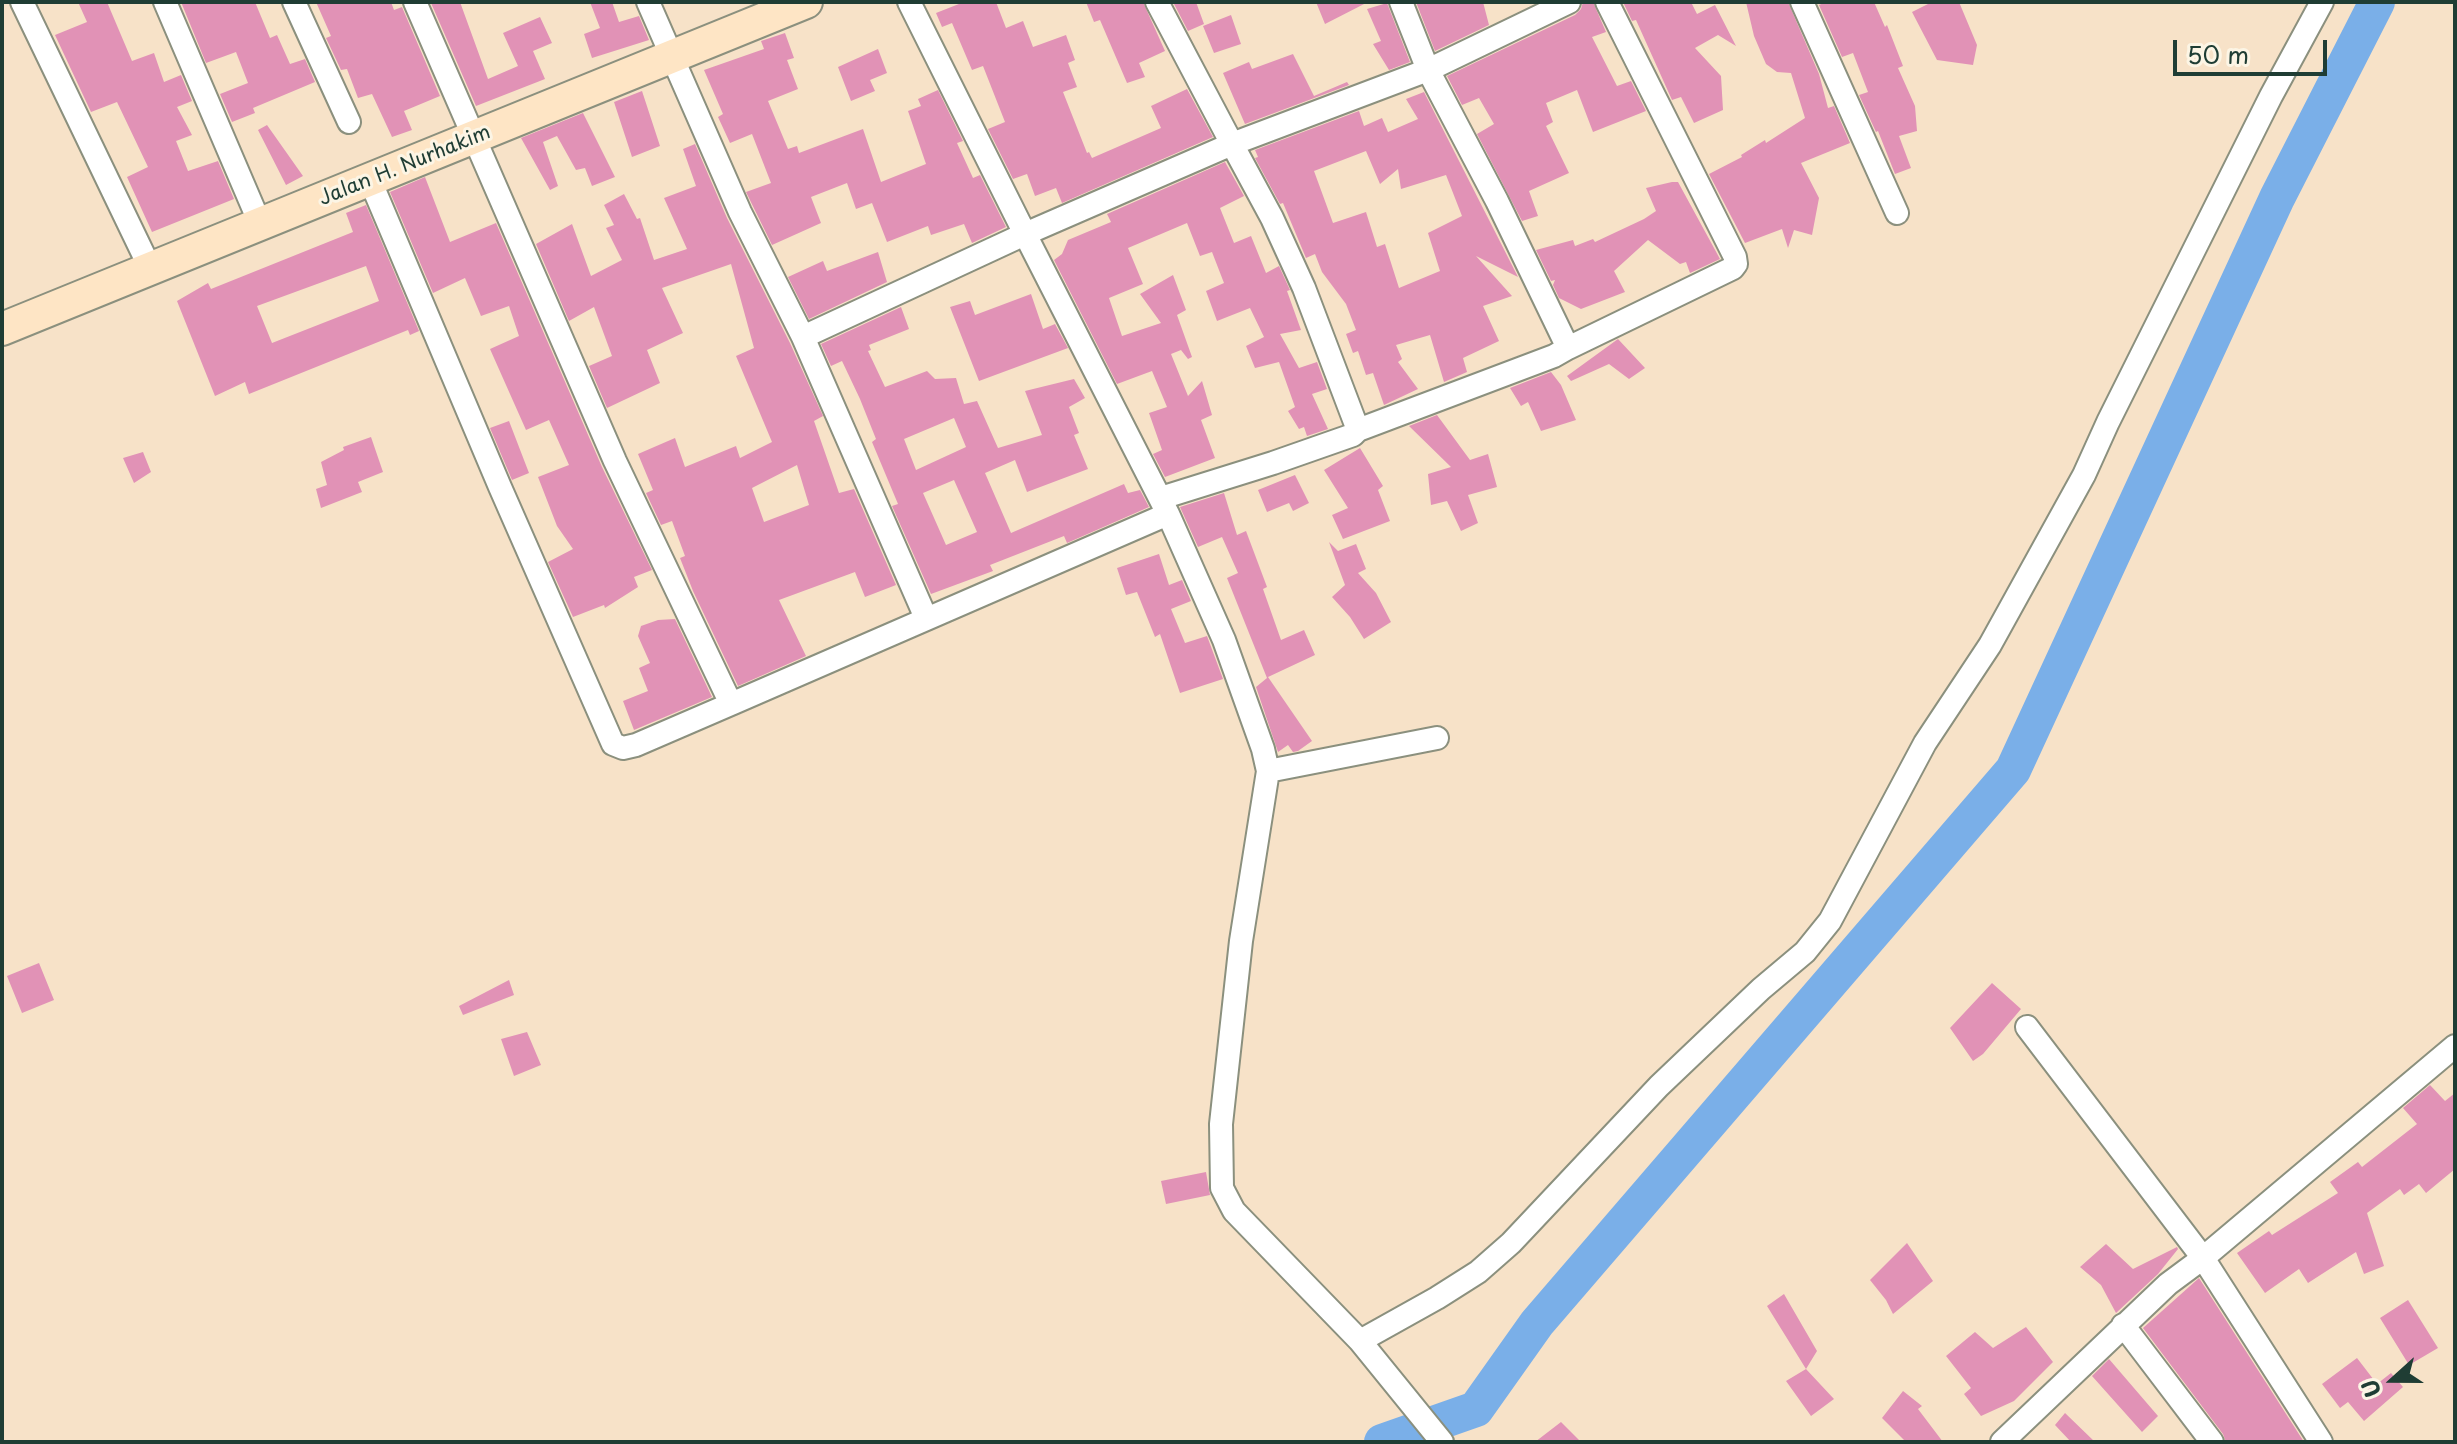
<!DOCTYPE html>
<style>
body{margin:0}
#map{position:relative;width:2457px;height:1444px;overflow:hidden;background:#f7e2c8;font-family:"Playpen Sans",sans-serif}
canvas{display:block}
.frame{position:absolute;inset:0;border:4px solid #1f3d34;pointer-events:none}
.north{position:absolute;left:2353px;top:1340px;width:80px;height:80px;-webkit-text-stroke:6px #fcf5e5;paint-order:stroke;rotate:249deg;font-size:22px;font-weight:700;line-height:32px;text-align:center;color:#1f3d34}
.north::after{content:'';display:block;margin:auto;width:28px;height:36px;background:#1f3d34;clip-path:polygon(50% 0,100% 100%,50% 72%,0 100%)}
.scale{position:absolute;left:2173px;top:40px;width:154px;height:36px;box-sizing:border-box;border:4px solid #1f3d34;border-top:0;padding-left:10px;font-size:24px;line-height:28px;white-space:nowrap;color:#1f3d34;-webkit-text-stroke:6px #fcf5e5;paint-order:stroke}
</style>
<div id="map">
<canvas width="2457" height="1444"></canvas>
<div class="frame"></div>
<div class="north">U</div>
<div class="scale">50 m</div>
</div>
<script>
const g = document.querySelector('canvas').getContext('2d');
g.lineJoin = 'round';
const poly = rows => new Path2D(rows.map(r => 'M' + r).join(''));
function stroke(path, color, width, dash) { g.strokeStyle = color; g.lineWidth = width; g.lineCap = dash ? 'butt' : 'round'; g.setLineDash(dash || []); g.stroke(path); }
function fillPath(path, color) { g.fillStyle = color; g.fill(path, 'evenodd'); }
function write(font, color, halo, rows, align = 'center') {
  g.font = font + ' "Playpen Sans",sans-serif'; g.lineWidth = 6; g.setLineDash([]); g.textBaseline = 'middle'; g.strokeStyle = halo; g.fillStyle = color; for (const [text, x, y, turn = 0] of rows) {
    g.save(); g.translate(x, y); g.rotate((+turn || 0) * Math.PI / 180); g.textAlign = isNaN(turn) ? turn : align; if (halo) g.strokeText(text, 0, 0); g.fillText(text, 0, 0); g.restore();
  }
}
stroke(poly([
 [1382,1442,1476,1409,1537,1323,2013,770,2277,198,2377,2]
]), '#7aafe8', 36);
fillPath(poly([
 [78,2,107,2,132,61,154,53,164,82,181,75,192,101,177,107,192,135,176,141,188,171,218,161,234,199,152,232,127,177,148,167,117,102,91,112,55,35,87,22],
 [181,2,255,2,270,38,277,35,290,64,305,59,315,82,253,108,255,113,232,122,220,94,248,83,236,52,206,63],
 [316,2,391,2,394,10,402,7,440,96,404,111,412,130,392,137,372,94,358,98,347,69,341,70,326,38,331,36],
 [460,2,488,79,518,66,503,33,540,17,552,43,533,51,545,79,476,106,431,3],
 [590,2,612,2,619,22,639,16,649,40,592,58,584,34,600,28],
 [964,2,996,2,1006,28,1023,21,1033,47,1066,35,1075,60,1068,63,1077,87,1063,92,1087,153,1089,152,1092,158,1161,128,1151,106,1187,89,1213,137,1062,203,1056,188,1035,196,1027,174,1013,179,988,129,1005,122,983,66,972,70,952,23,942,27,936,13],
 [1086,2,1143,2,1165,51,1139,63,1145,77,1127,83,1100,20,1094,22],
 [1173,2,1196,2,1204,24,1188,31],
 [1316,2,1368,2,1325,24],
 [1416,2,1483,2,1489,25,1435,51],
 [1583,2,1593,2,1606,32,1592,37,1617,86,1631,81,1646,111,1593,132,1577,90,1546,103,1553,122,1546,126,1569,173,1529,191,1538,216,1522,221,1477,134,1494,124,1479,98,1462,105,1447,76,1575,15,1581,9],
 [1623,2,1691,2,1697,14,1715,5,1736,46,1718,35,1695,48,1721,76,1723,110,1694,123,1681,97,1672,100,1636,20,1632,21],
 [1746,2,1788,2,1819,74,1828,108,1834,106,1850,143,1801,163,1819,198,1812,235,1794,230,1788,248,1782,229,1745,243,1709,174,1742,157,1741,155,1765,140,1766,143,1805,118,1791,73,1777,72,1766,64,1754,36],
 [1826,2,1874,2,1885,27,1887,25,1903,66,1898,68,1915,106,1917,131,1899,136,1911,168,1895,174,1878,131,1876,132,1859,95,1868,92,1853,53,1842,57,1819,5],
 [1932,2,1959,2,1977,45,1973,65,1937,60,1912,12],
 [1387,3,1410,62,1389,70,1373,44,1381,41,1367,9],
 [1231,15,1241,44,1214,53,1203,26],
 [785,33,794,58,787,60,798,89,768,101,788,149,797,146,799,153,863,129,881,182,926,164,908,111,921,106,918,99,938,90,963,141,957,143,973,178,980,175,1006,227,972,243,964,224,931,235,928,226,887,242,872,203,856,209,847,183,811,197,821,223,772,245,746,192,771,183,752,134,730,143,718,117,723,114,704,70,764,49,761,41],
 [878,49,887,73,870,80,875,91,851,101,838,67],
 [1293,54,1314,96,1347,82,1349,85,1245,124,1223,73,1249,62,1252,69],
 [642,91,660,146,632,157,614,102],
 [1424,92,1518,277,1476,256,1512,296,1483,306,1499,341,1463,358,1467,372,1444,382,1430,335,1396,345,1402,359,1398,362,1418,389,1384,405,1373,373,1366,375,1358,351,1353,353,1346,334,1356,330,1346,304,1322,272,1315,254,1306,258,1283,203,1280,204,1255,158,1258,157,1255,150,1359,111,1364,126,1382,118,1388,132,1418,119,1406,99],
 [1366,151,1380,184,1398,169,1401,189,1446,175,1462,216,1428,233,1440,271,1399,288,1385,244,1377,247,1366,212,1333,223,1314,171],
 [583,113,615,177,592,186,585,168,576,170,557,136,543,142,558,186,550,190,521,138],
 [267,125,303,176,286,185,258,130],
 [695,144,727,218,790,343,823,416,814,421,839,493,854,489,896,585,865,597,855,572,779,600,806,656,738,686,693,591,680,558,685,556,672,521,661,525,646,493,653,490,638,454,675,438,685,467,736,446,740,458,772,442,736,356,754,348,731,264,662,288,683,333,647,350,660,383,607,408,589,366,612,356,594,307,569,321,536,244,572,224,591,276,622,260,606,228,614,225,604,205,624,194,637,219,640,218,654,260,687,249,664,198,696,186,683,149],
 [797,465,809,505,764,522,752,488],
 [1225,162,1244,196,1220,208,1234,243,1251,236,1266,273,1279,266,1290,290,1287,291,1301,330,1280,334,1299,368,1317,362,1327,389,1312,394,1328,429,1307,436,1304,427,1299,429,1288,411,1295,407,1279,362,1255,368,1246,346,1264,337,1250,308,1217,321,1206,291,1224,283,1212,252,1200,256,1187,223,1128,248,1143,284,1109,298,1122,336,1161,323,1140,294,1173,275,1186,310,1177,315,1192,357,1188,359,1181,350,1171,354,1188,396,1202,381,1212,415,1201,420,1215,458,1165,477,1153,454,1162,450,1149,413,1167,407,1152,371,1117,384,1054,260,1062,254,1068,240,1111,222,1107,214],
 [425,177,450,242,496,223,602,467,652,570,634,577,638,587,605,608,604,605,573,617,548,562,573,549,557,526,538,477,569,465,549,420,526,430,490,349,519,336,509,306,481,316,465,278,433,293,390,192],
 [1672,182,1678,182,1720,259,1690,273,1686,262,1680,264,1648,240,1614,271,1625,292,1581,309,1559,298,1553,285,1555,280,1551,281,1536,250,1573,240,1575,246,1593,239,1595,242,1644,219,1656,211,1646,188],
 [366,205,419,331,410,335,408,330,249,394,245,382,215,396,177,301,208,283,211,289,353,232,346,213],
 [366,266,379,301,272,343,257,306],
 [878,252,887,282,809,319,788,277,823,261,827,271],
 [1031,294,1043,329,1055,324,1068,348,979,381,950,307,970,301,975,315],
 [901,307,909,329,869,345,871,350,868,351,885,387,927,371,935,379,956,378,964,404,977,401,998,448,1042,435,1025,391,1074,379,1085,398,1069,407,1079,433,1074,435,1088,469,1027,492,1015,460,985,473,1011,533,1124,484,1128,493,1140,490,1149,507,1067,543,1064,536,990,565,993,571,931,594,892,506,898,504,872,442,876,439,860,399,842,361,831,366,821,344],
 [954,418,966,447,916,470,904,439],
 [954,480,977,532,946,545,923,493],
 [1618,339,1645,368,1629,379,1609,364,1571,381,1567,376],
 [1551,372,1561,385,1576,420,1541,431,1528,402,1521,406,1510,388],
 [1437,415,1470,460,1488,454,1497,487,1468,495,1478,523,1461,531,1447,501,1431,505,1428,474,1451,467,1409,426],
 [509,421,529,473,512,480,490,428],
 [371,437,383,472,358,482,362,492,321,508,316,489,327,485,321,462,344,450,343,447],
 [1360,448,1383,486,1378,490,1390,521,1343,539,1332,515,1348,508,1324,470],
 [143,452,151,472,134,483,123,458],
 [1295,475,1309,503,1293,511,1289,503,1267,512,1258,490],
 [1224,493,1237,535,1246,531,1267,587,1263,589,1281,640,1304,630,1315,655,1268,677,1312,741,1298,751,1293,752,1288,745,1278,752,1256,687,1267,678,1227,578,1238,573,1222,537,1198,547,1180,507],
 [1329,542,1338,551,1356,544,1366,569,1358,573,1376,593,1391,622,1364,639,1350,617,1332,597,1345,585],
 [1159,554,1169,585,1182,580,1191,601,1171,609,1185,643,1207,636,1223,679,1180,693,1160,634,1155,637,1137,592,1126,595,1117,568],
 [675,619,712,697,634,730,623,701,648,691,639,668,650,663,638,636,641,626,658,620],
 [39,963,54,1000,22,1013,7,976],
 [509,980,514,995,463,1015,459,1006],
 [1992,983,2021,1009,1983,1054,1973,1061,1950,1028],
 [527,1032,541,1065,514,1076,501,1039],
 [2430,1085,2445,1101,2455,1093,2455,1169,2426,1193,2419,1184,2404,1195,2400,1189,2367,1213,2384,1266,2364,1274,2356,1252,2308,1283,2299,1269,2265,1293,2237,1253,2269,1231,2272,1235,2338,1193,2330,1182,2358,1162,2362,1167,2417,1124,2403,1108],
 [1206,1172,1210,1195,1166,1204,1161,1181],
 [1907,1243,1933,1281,1893,1314,1886,1300,1870,1280],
 [2106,1244,2133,1269,2177,1247,2178,1249,2158,1274,2116,1313,2101,1285,2080,1267],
 [2199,1278,2304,1442,2226,1442,2223,1434,2143,1328],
 [1784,1294,1817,1351,1806,1369,1767,1306],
 [2408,1300,2438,1348,2409,1365,2380,1318],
 [2026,1327,2053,1362,2014,1401,1981,1416,1964,1394,1971,1388,1946,1356,1975,1332,1993,1348],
 [2357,1358,2377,1384,2391,1373,2403,1387,2364,1421,2348,1402,2340,1408,2322,1384],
 [2109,1359,2158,1416,2142,1432,2092,1376],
 [1806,1369,1834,1399,1811,1416,1786,1381],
 [1903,1391,1922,1406,1918,1409,1943,1442,1906,1442,1882,1418],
 [2065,1413,2095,1442,2071,1442,2055,1425],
 [1561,1422,1581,1442,1535,1442]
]), '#e192b6');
const minor = poly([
 [22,2,151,270],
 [165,2,261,226],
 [294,2,349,122],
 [415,2,615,461,731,704,1168,514],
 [648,2,740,212,803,337,1025,234,1168,514,1224,640,1263,749,1268,771],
 [909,2,1025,234,1232,144,1157,2],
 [1802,2,1897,213],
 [370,180,500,487,613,744,623,748,636,745,731,704],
 [803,337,926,618],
 [1568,348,1733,268,1736,264,1735,257,1607,2],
 [1358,430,1554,356,1568,348,1497,201,1428,70,1569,2],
 [1161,498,1273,463,1353,435,1358,430,1304,288,1272,218,1232,144,1428,70,1401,2],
 [1437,738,1268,771,1241,941,1221,1124,1222,1188,1234,1211,1360,1341,1442,1442],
 [2027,1027,2203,1258,2321,1442],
 [2123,1325,2212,1442],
 [1360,1341,1437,1298,1478,1272,1511,1243,1659,1086,1761,989,1805,952,1830,921,1925,743,1990,645,2084,475,2108,422,2271,96,2322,2],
 [2002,1442,2168,1284,2203,1258,2455,1046]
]);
const secondary = poly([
 [2,329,806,2]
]);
stroke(minor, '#8b907e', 26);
stroke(secondary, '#8b907e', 36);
stroke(minor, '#fff', 22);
stroke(secondary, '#fee5c5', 32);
write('20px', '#1f3d34', '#fcf5e5', [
 ["Jalan H. Nurhakim",405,166,-22]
]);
</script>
